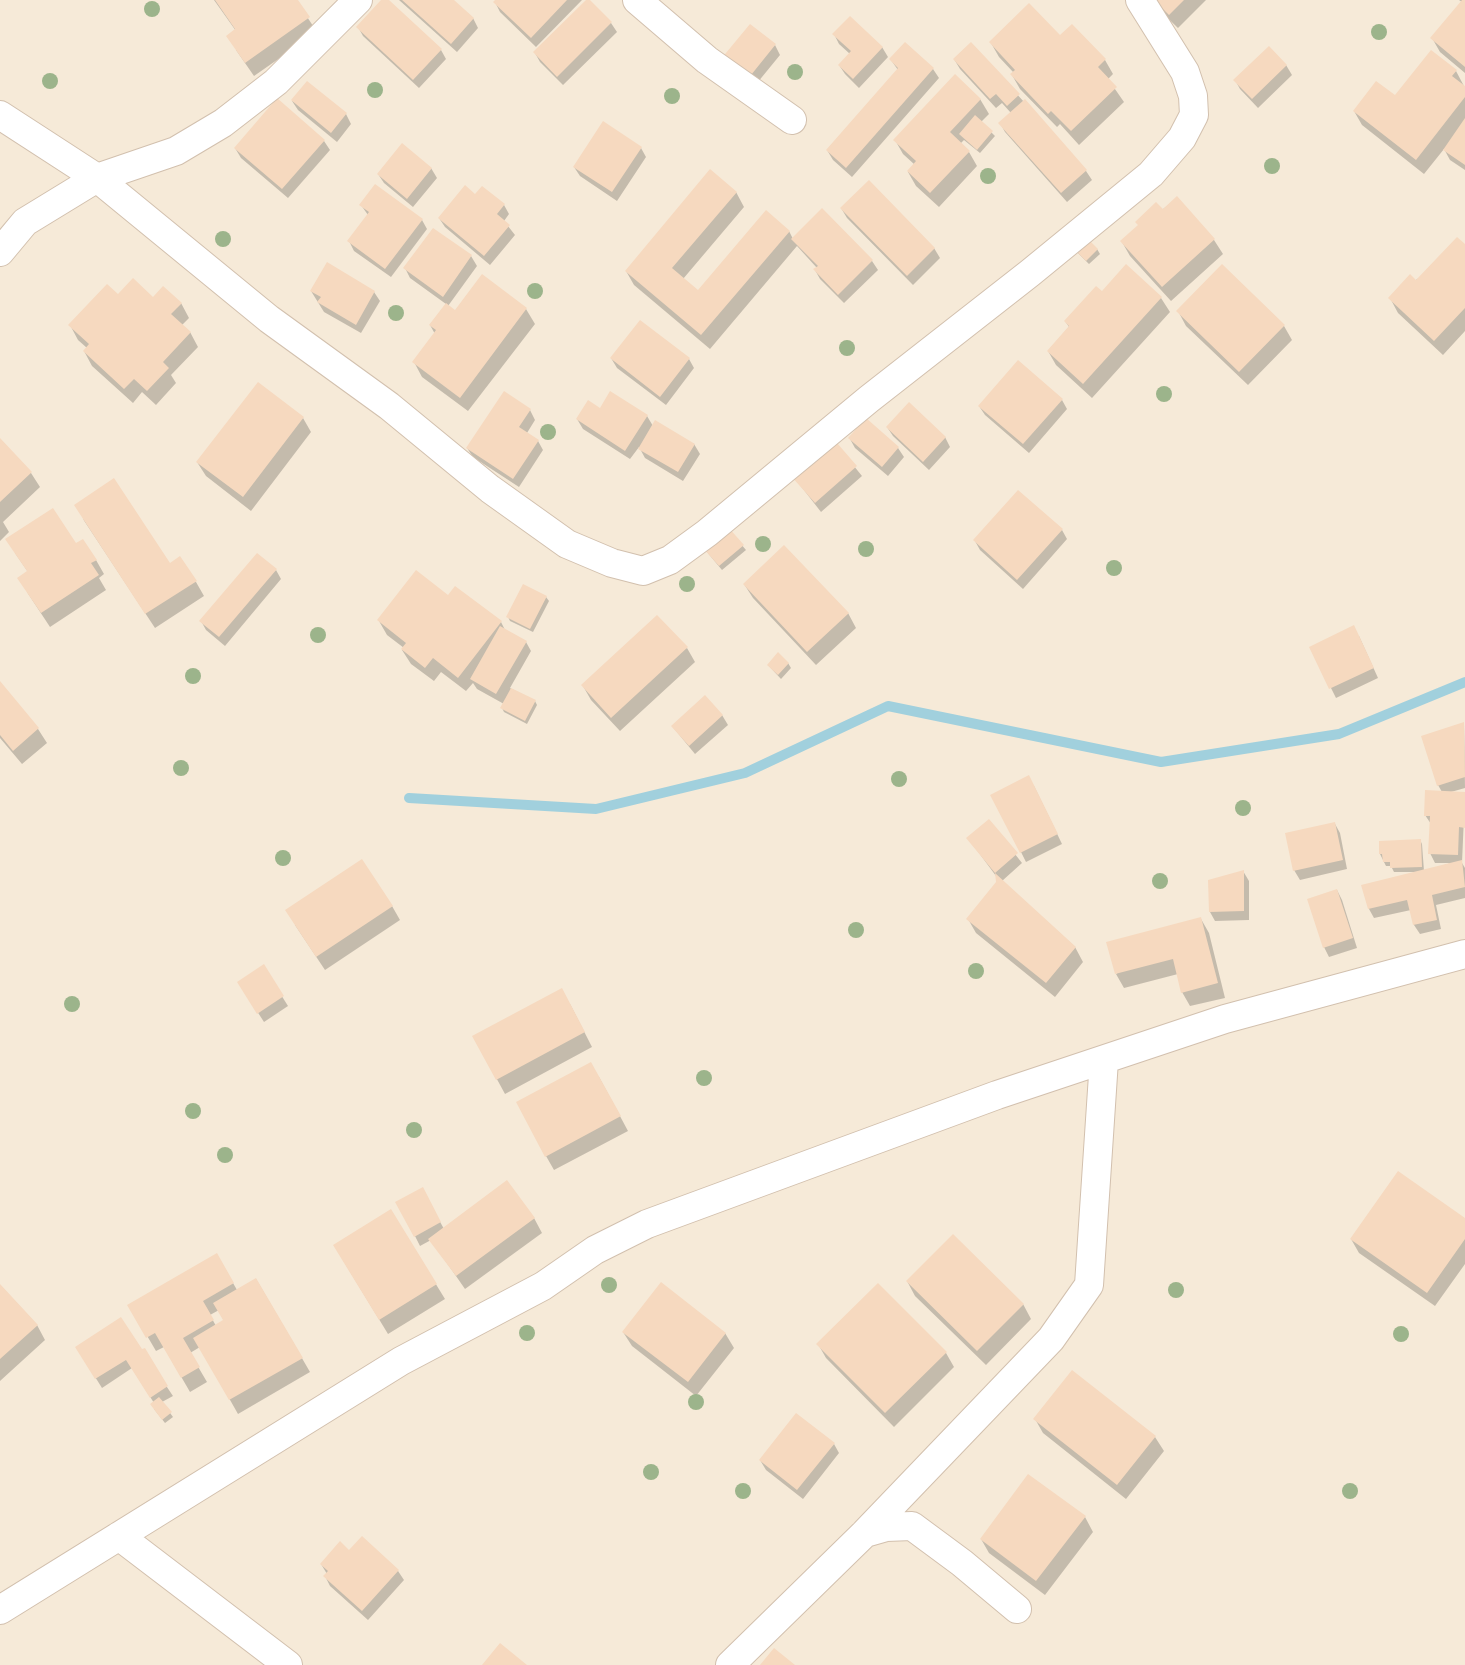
<!DOCTYPE html>
<style>
body{margin:0}
canvas{display:block;background:#fef8ea}
</style>
<canvas width="1465" height="1665"></canvas>
<script>
const g = document.querySelector('canvas').getContext('2d');
g.lineJoin = 'round';
function fillPath(path, color) { g.fillStyle = color; g.fill(path, 'evenodd'); }
const poly = rows => new Path2D(rows.map(r => 'M' + r).join(''));
function stroke(path, color, width, dash) { g.strokeStyle = color; g.lineWidth = width; g.lineCap = dash ? 'butt' : 'round'; g.setLineDash(dash || []); g.stroke(path); }
fillPath(poly([
 [0,0,1465,0,1465,1665,0,1665]
]), '#f6ead8');
fillPath(poly([
 [214,0,296,0,317,32,254,76,236,50,236,31],
 [383,0,387,0,441,50,446,59,419,88,363,36,358,27],
 [399,0,452,0,473,18,478,28,457,52],
 [497,0,582,0,536,47,500,12,495,2],
 [587,0,611,23,617,32,563,85,540,62,535,53],
 [1149,0,1206,0,1178,28],
 [1459,0,1465,0,1465,73,1440,52,1432,38,1462,2],
 [834,34,882,47,888,57,859,88,845,74,839,65,850,54,839,44],
 [1060,37,1105,60,1113,74,1108,79,1124,102,1079,145,1060,124,1057,127,1020,89,1012,75,1014,73,999,57,991,43],
 [905,43,933,69,939,78,852,177,833,160,827,150,898,70,891,60],
 [971,43,1086,171,1092,180,1067,202,1005,132,1000,123,1011,113,1002,103,996,108,960,69,954,59],
 [775,45,780,55,753,88,728,68],
 [1286,65,1292,75,1258,108,1240,89,1235,80],
 [1456,71,1465,88,1465,170,1450,160,1444,149,1424,174,1362,125,1354,111,1395,97],
 [980,99,989,114,981,122,995,136,980,153,964,140,960,144,969,152,977,166,939,207,916,186,908,172,915,165,903,154,895,140],
 [292,101,346,114,351,124,337,142,298,110],
 [324,141,330,150,288,198,241,158,235,148],
 [641,148,646,157,617,201,580,176,574,167],
 [431,168,437,178,413,207,384,183,378,174],
 [736,192,744,207,683,279,698,292,789,231,793,239,822,210,872,261,878,270,844,303,820,279,815,270,817,268,797,246,710,349,634,285,626,271],
 [476,196,504,205,509,214,504,221,515,235,490,265,445,227,439,218],
 [1177,198,1214,240,1223,254,1171,301,1130,256,1122,242],
 [361,205,422,220,427,229,391,277,354,251,349,241,368,215],
 [841,208,934,248,940,258,913,285,847,218],
 [433,229,471,256,477,266,448,306,455,311,482,276,526,309,535,324,468,411,422,377,414,362,435,334,430,325,446,304,410,278,405,268],
 [1465,246,1465,331,1443,355,1398,313,1390,298],
 [1097,249,1100,254,1089,264,1075,250],
 [327,264,374,292,380,301,361,333,324,312,311,291],
 [1102,293,1161,298,1170,312,1092,398,1056,365,1048,351,1069,327,1065,321],
 [118,296,181,303,189,318,182,325,190,332,198,347,171,375,176,383,156,405,142,392,133,403,92,366,84,351,87,348,78,340,70,325],
 [1178,311,1284,326,1292,340,1248,385,1186,326],
 [611,358,689,359,694,368,666,405,617,368],
 [1062,400,1067,409,1029,453,985,415,979,406],
 [530,410,535,420,527,433,538,441,543,450,519,487,473,457,467,448],
 [600,410,647,416,653,426,694,444,700,454,683,481,645,458,639,447,630,459,583,429,577,419],
 [303,418,311,432,251,511,206,476,197,462],
 [866,420,898,448,904,457,888,476,855,448,850,439],
 [887,427,945,437,950,447,929,470,893,436],
 [0,439,31,473,40,487,3,522,9,532,0,541],
 [837,445,862,476,821,512,793,476,820,460],
 [83,519,196,582,204,596,155,628],
 [728,529,746,550,722,570,707,552],
 [1062,530,1067,539,1023,589,980,550,975,541],
 [76,545,96,560,104,574,99,578,106,590,50,627,27,592,28,572,15,553],
 [276,570,281,579,225,646,206,630,201,621],
 [744,584,848,613,856,628,816,665,753,598],
 [448,597,501,622,505,630,526,642,531,651,510,688,535,701,537,705,527,724,504,712,502,708,504,704,477,689,473,683,466,691,441,672,434,681,411,664,402,650,404,648,387,635,379,621],
 [546,597,549,601,533,632,510,621,508,617],
 [1359,636,1378,678,1336,698,1311,648],
 [687,648,695,662,620,731,591,700,583,686],
 [788,663,791,668,781,679,768,665],
 [0,683,38,729,47,743,22,764,0,738],
 [722,715,728,725,695,754,672,726],
 [1464,724,1465,788,1451,792,1465,793,1462,863,1465,868,1465,898,1436,905,1441,929,1420,934,1414,925,1411,910,1374,918,1369,909,1363,886,1418,872,1394,872,1391,866,1386,866,1380,854,1420,840,1422,844,1424,871,1451,863,1435,863,1430,853,1431,824,1425,815,1442,792,1438,785],
 [1034,786,1062,844,1026,862,1021,852],
 [989,821,1022,863,1002,881,1075,947,1083,962,1055,997,976,933,968,919,997,883,996,876,968,838],
 [1335,824,1340,833,1347,869,1300,880,1294,870],
 [1243,871,1249,881,1249,920,1215,921,1210,912],
 [1337,890,1342,900,1357,948,1329,957,1324,947],
 [392,906,400,920,325,970,295,925],
 [1201,919,1209,933,1225,998,1190,1006,1182,992,1178,974,1124,988,1116,974],
 [263,966,288,1006,264,1022,244,991],
 [570,1004,592,1047,505,1094,474,1037],
 [599,1077,628,1131,554,1170,546,1156],
 [427,1198,444,1229,534,1218,542,1233,465,1289,431,1240,420,1246,415,1236],
 [391,1211,445,1299,388,1334,343,1260],
 [1465,1220,1465,1264,1435,1306,1359,1253,1351,1239],
 [217,1255,237,1290,256,1279,310,1372,238,1414,200,1347,190,1353,207,1382,190,1392,164,1347,156,1351,129,1305],
 [219,1310,224,1321,216,1326,210,1315],
 [907,1281,1023,1304,1031,1319,986,1365,915,1296],
 [0,1285,37,1325,45,1340,0,1381],
 [121,1319,173,1396,162,1402,173,1417,165,1423,154,1409,154,1403,132,1368,102,1388,82,1356],
 [623,1332,725,1333,734,1348,696,1396,632,1346],
 [818,1344,946,1353,954,1367,894,1427,826,1358],
 [1072,1372,1155,1437,1164,1451,1126,1499,1043,1433,1035,1419],
 [834,1444,839,1453,803,1499,766,1470,760,1460],
 [1085,1517,1093,1532,1045,1595,989,1553,981,1539],
 [350,1552,398,1571,404,1580,368,1620,330,1586,325,1576,327,1574,321,1564]
]), '#0003');
stroke(poly([
 [409,798,596,809,745,773,888,706,1161,762,1339,734,1465,682]
]), '#a1d0dd', 10);
fillPath(poly([
 [215,0,298,0,310,17,245,63,226,36,235,29],
 [381,0,389,0,442,49,413,80,356,27],
 [402,0,454,0,474,18,451,44],
 [495,0,567,0,531,38,493,2],
 [586,0,590,0,612,22,557,77,533,52],
 [1154,0,1184,0,1169,15],
 [1462,0,1465,0,1465,67,1430,38],
 [1029,3,1060,35,1072,24,1106,59,1098,67,1117,87,1071,131,1051,111,1048,114,1010,74,1015,70,989,42],
 [850,16,883,47,853,79,838,65,851,51,832,34],
 [750,24,776,44,747,80,721,59],
 [905,42,934,68,846,168,826,150,898,68,889,59],
 [971,42,1020,94,1007,106,996,94,990,99,953,59],
 [1269,46,1287,65,1252,99,1233,80],
 [1431,50,1457,70,1452,76,1465,86,1465,97,1416,160,1353,111,1376,81,1395,95],
 [955,74,981,99,950,132,970,151,930,193,907,171,916,161,893,140],
 [307,81,347,113,331,133,291,100],
 [277,98,325,140,282,189,234,148],
 [1025,99,1087,170,1061,193,998,123],
 [975,115,993,131,977,150,959,134],
 [1465,118,1465,165,1443,150],
 [603,121,642,147,612,192,573,167],
 [402,143,432,168,407,199,377,174],
 [710,169,737,192,672,268,698,290,766,210,790,231,701,335,625,271],
 [869,180,935,248,907,276,840,208],
 [375,184,423,219,385,269,347,241,369,212,359,205],
 [465,185,475,194,482,186,505,204,497,214,510,225,484,256,438,218],
 [1177,196,1215,239,1162,287,1120,241,1138,225,1135,222,1156,202,1163,209],
 [822,208,873,260,838,295,813,269,818,266,791,239],
 [433,228,472,255,443,297,403,268],
 [1083,234,1098,249,1086,261,1071,246],
 [1457,237,1465,244,1465,308,1434,341,1388,298,1410,274,1416,280],
 [327,262,375,291,356,325,317,302,321,297,310,291],
 [1126,264,1162,297,1083,384,1047,351,1069,326,1064,321,1096,286,1102,291],
 [1222,264,1285,325,1239,372,1176,311],
 [482,274,527,308,460,398,412,362,436,330,429,325,446,303,455,310],
 [133,278,153,297,163,286,182,303,171,314,191,332,163,362,169,368,147,391,134,379,124,389,83,351,89,344,68,325,107,284,118,294],
 [640,320,690,358,660,397,610,358],
 [1018,360,1063,399,1023,444,978,406],
 [258,382,304,417,243,497,196,462],
 [504,391,531,409,519,427,539,440,513,479,466,448],
 [610,391,648,415,625,451,576,419,588,400,600,408],
 [909,402,946,437,923,462,886,427],
 [866,418,899,447,882,467,848,438],
 [655,420,695,444,678,472,638,449],
 [0,438,32,472,0,502],
 [837,443,857,466,815,503,791,476,817,454,820,458],
 [114,478,170,563,180,556,197,581,145,614,74,505],
 [1018,490,1063,529,1017,580,973,540],
 [53,508,76,543,83,539,97,560,91,563,99,575,41,613,17,578,27,571,5,539],
 [728,527,744,545,719,566,703,548],
 [784,545,849,613,807,652,743,584],
 [257,553,277,569,219,637,199,621],
 [416,570,448,595,455,586,502,621,458,678,433,658,425,668,401,649,406,643,377,620],
 [523,584,547,596,530,629,506,617],
 [657,615,688,647,611,718,581,685],
 [1354,625,1374,668,1329,689,1309,647],
 [500,626,527,641,496,694,470,679],
 [778,652,789,663,778,675,767,665],
 [0,681,39,728,13,751,0,735],
 [511,688,536,700,525,721,500,708],
 [705,695,723,715,689,746,671,726],
 [1464,722,1465,777,1437,786,1421,736],
 [1029,775,1058,834,1020,853,990,795],
 [1425,790,1465,792,1465,828,1459,827,1458,855,1428,854,1430,816,1424,816],
 [989,819,1018,853,995,873,966,838],
 [1335,822,1343,860,1293,871,1285,833],
 [1421,839,1422,867,1390,868,1390,862,1383,862,1382,854,1379,854,1379,841],
 [362,859,393,906,316,957,285,910],
 [1462,860,1465,887,1432,895,1437,920,1413,925,1407,900,1368,909,1361,885],
 [1244,870,1244,911,1209,912,1208,880],
 [995,873,1076,947,1046,983,966,919,996,882],
 [1337,889,1353,938,1323,948,1307,899],
 [1201,917,1218,983,1181,993,1173,959,1115,974,1106,942],
 [264,964,284,996,257,1014,237,982],
 [562,988,585,1032,496,1080,472,1036],
 [591,1062,621,1116,545,1157,516,1102],
 [1398,1171,1465,1218,1465,1239,1427,1293,1350,1239],
 [507,1180,535,1218,456,1276,428,1239],
 [423,1187,441,1222,414,1237,395,1202],
 [391,1209,437,1284,379,1320,333,1245],
 [953,1234,1024,1304,977,1351,906,1281],
 [217,1253,234,1283,203,1301,214,1320,183,1338,200,1367,181,1378,155,1333,146,1338,127,1305],
 [256,1278,303,1358,229,1400,193,1338,223,1320,213,1303],
 [661,1282,726,1333,688,1382,622,1332],
 [878,1283,947,1352,885,1413,816,1344],
 [0,1284,38,1325,0,1359],
 [121,1317,142,1349,145,1348,168,1386,150,1398,126,1360,95,1379,75,1347],
 [1072,1370,1156,1436,1117,1485,1033,1419],
 [159,1397,172,1412,162,1420,150,1404],
 [796,1413,835,1443,797,1490,759,1460],
 [1028,1474,1086,1516,1036,1581,980,1539],
 [362,1536,399,1570,362,1611,323,1576,328,1571,320,1564,340,1541,349,1550],
 [500,1643,527,1665,482,1665],
 [774,1648,795,1665,760,1665]
]), '#f6d9bf');
const minor = poly([
 [637,0,707,60,792,120],
 [0,115,97,178,269,319,389,406,490,489,567,544,612,563,643,571,670,560,707,533,869,399,1030,273,1151,174,1182,138,1194,115,1193,96,1185,72,1140,0],
 [0,252,25,222,97,178,176,151,223,123,276,82,358,0],
 [865,1533,886,1527,912,1526,962,1563,1017,1609],
 [119,1536,288,1665],
 [0,1610,401,1361,543,1286,595,1250,647,1224,997,1095,1225,1019,1465,954],
 [730,1665,865,1533,1051,1339,1089,1285,1104,1060]
]);
stroke(minor, '#d2c0ae', 30);
stroke(minor, '#fff', 28);
g.fillStyle = '#9cb48b';
for (const [x, y] of [
 [152,9],
 [1379,32],
 [795,72],
 [50,81],
 [375,90],
 [672,96],
 [1272,166],
 [988,176],
 [223,239],
 [535,291],
 [396,313],
 [847,348],
 [1164,394],
 [548,432],
 [763,544],
 [866,549],
 [1114,568],
 [687,584],
 [318,635],
 [193,676],
 [181,768],
 [899,779],
 [1243,808],
 [283,858],
 [1160,881],
 [856,930],
 [976,971],
 [72,1004],
 [704,1078],
 [193,1111],
 [414,1130],
 [225,1155],
 [609,1285],
 [1176,1290],
 [527,1333],
 [1401,1334],
 [696,1402],
 [651,1472],
 [743,1491],
 [1350,1491]
]) { g.beginPath(); g.arc(x, y, 8, 0, 2 * Math.PI); g.fill(); }
</script>
